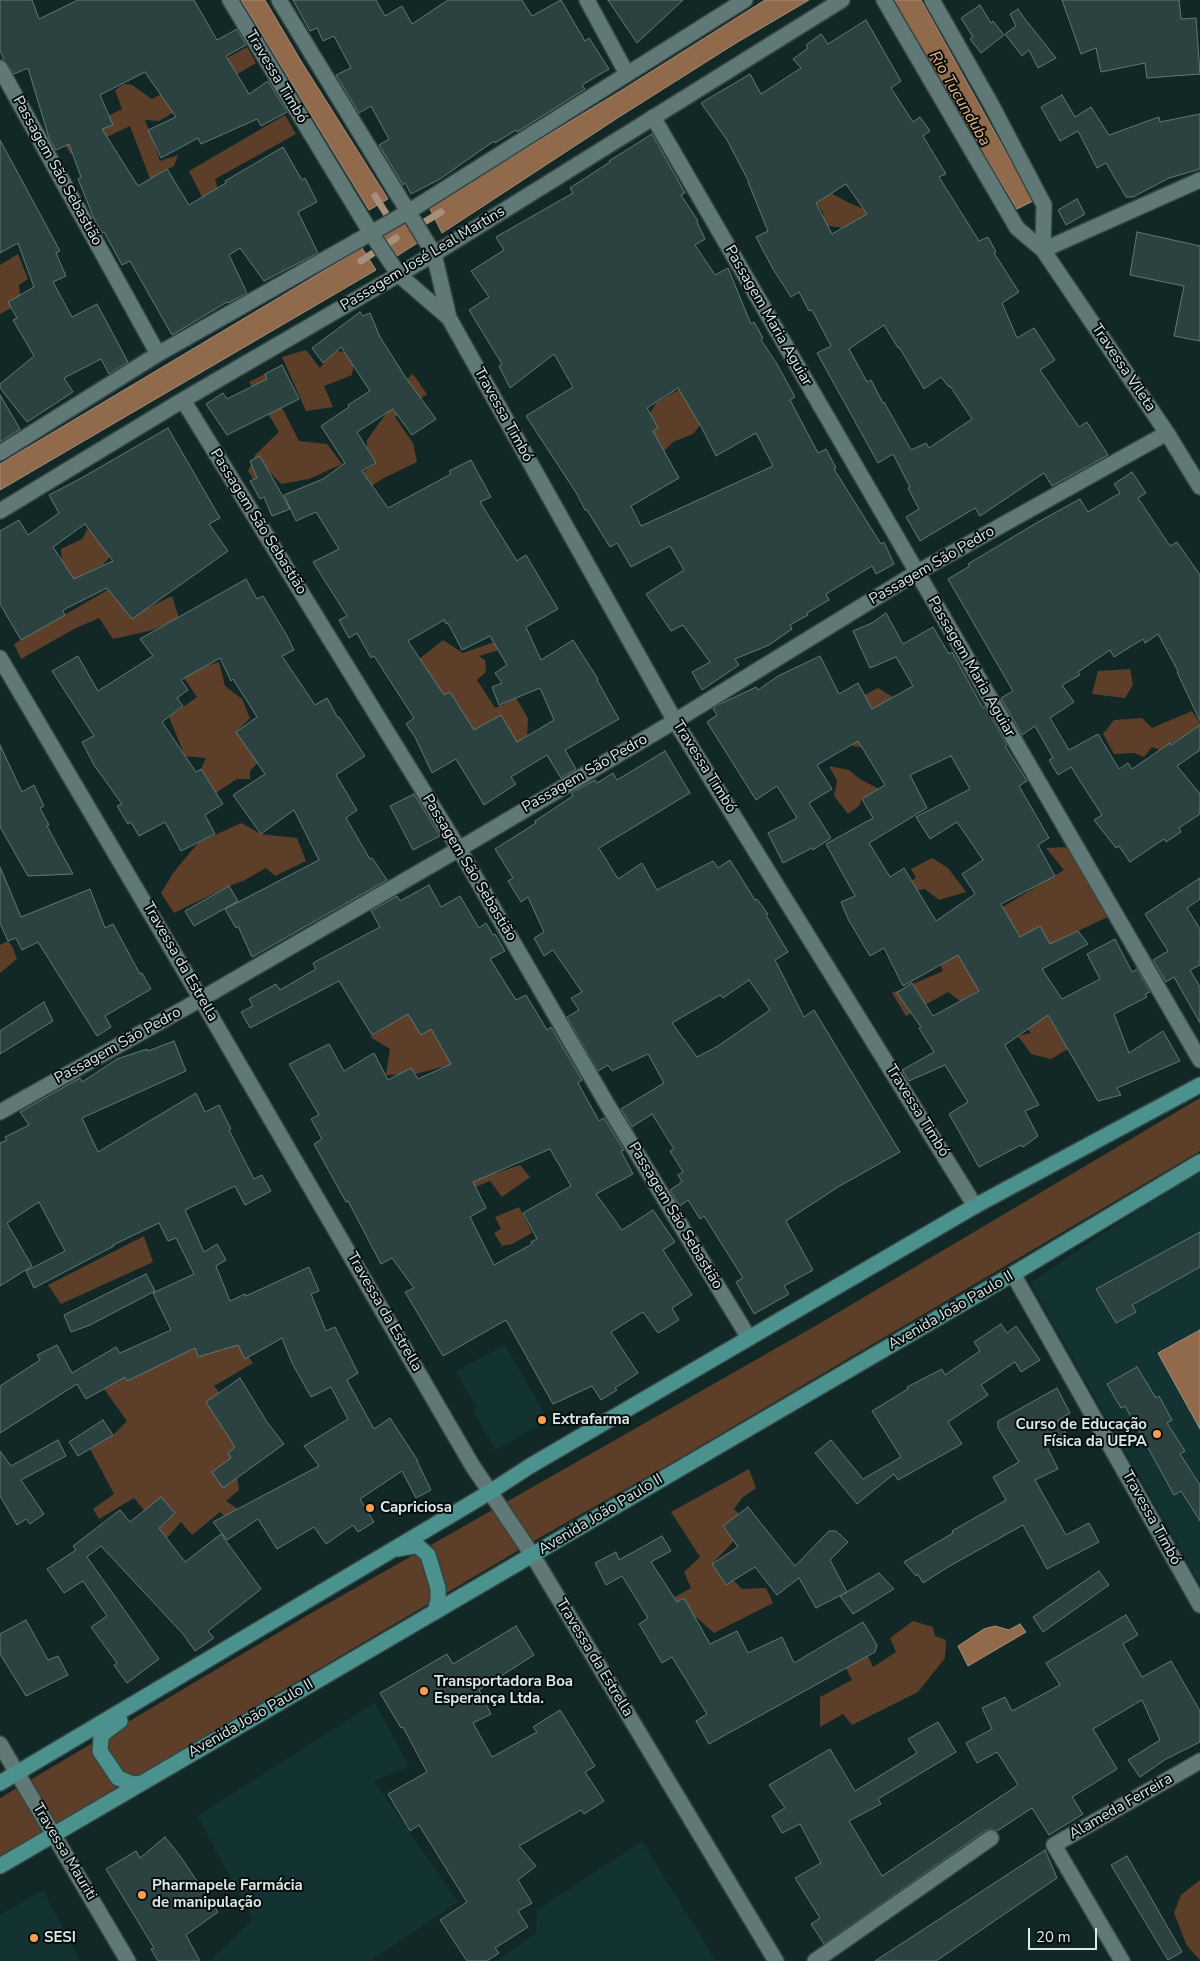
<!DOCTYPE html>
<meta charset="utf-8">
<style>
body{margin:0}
#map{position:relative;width:1200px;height:1961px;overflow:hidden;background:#112826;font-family:"Nunito Sans",sans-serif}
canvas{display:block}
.scale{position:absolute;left:1028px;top:1928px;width:69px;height:22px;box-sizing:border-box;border:2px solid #dbe8e7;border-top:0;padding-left:6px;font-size:15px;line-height:18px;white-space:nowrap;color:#dbe8e7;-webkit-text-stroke:4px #060f0e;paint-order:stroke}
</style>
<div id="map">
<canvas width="1200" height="1961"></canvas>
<div class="scale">20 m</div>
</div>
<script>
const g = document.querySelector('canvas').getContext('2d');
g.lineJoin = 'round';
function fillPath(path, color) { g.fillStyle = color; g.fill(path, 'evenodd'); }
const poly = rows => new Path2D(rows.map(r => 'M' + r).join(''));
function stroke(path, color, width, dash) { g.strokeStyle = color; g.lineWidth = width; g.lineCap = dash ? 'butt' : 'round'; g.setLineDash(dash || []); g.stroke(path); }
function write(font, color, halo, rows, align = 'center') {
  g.font = font + ' "Nunito Sans",sans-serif'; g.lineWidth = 4; g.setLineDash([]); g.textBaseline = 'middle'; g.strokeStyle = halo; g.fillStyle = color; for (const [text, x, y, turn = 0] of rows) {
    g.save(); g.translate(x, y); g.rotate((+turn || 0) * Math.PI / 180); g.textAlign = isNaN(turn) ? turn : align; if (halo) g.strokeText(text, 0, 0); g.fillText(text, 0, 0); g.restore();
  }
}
fillPath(poly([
 [1200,1168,1200,1584,1030,1283],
 [505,1344,548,1420,495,1450,473,1411,478,1410,456,1372],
 [375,1703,409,1766,374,1781,458,1902,370,1961,210,1961,253,1919,197,1816],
 [642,1841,716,1961,497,1961,536,1933,537,1910],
 [43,1890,80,1961,0,1961,0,1915]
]), '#123331');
fillPath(poly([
 [247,47,256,63,159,121,145,120,160,161,178,155,174,166,150,179,130,126,71,154,61,139,122,109,115,90,124,84,132,85,152,99],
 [285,115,296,134,215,179,222,203,208,209,189,171],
 [831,193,849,203,871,212,843,228,824,225,823,212,816,203],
 [18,254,28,279,19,285,21,303,0,314,0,265],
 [306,350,320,368,335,350,355,355,352,375,324,386,333,407,306,411,282,357],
 [265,374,299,441,327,444,342,464,309,479,281,484,269,471,254,480,248,471,255,455,279,432,249,382],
 [413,374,427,394,395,417,413,443,417,462,384,478,354,497,353,480,376,463,367,448,367,440,388,411,384,397],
 [706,380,701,424,693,434,673,442,664,451,652,457,642,437,658,428,650,413,656,403,674,392],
 [88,528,113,553,103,565,94,569,90,577,75,585,62,566,61,549,82,539],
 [118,584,148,608,172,596,179,618,153,630,113,639,99,618,74,629,21,659,14,644],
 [443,640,463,653,494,642,499,650,479,656,485,660,486,672,477,680,495,708,516,698,528,718,527,740,515,747,469,736,462,712,450,692,429,706,419,659],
 [219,662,225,686,242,699,250,718,236,732,264,756,250,771,250,779,237,779,214,794,204,785,209,782,201,769,206,758,185,756,169,717,197,697,177,668,199,668],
 [1130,669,1133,685,1125,698,1092,694,1098,671],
 [878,688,893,697,905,718,870,749,853,746,845,733,874,711,864,695],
 [1192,711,1200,723,1200,727,1160,750,1152,747,1144,757,1134,753,1114,754,1103,734,1114,720,1142,718,1152,728],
 [829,766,849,770,860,779,879,789,862,799,859,806,848,814,834,796,837,781],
 [241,823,261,834,297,838,306,861,275,876,266,868,243,881,229,886,174,913,161,893,173,873,198,843],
 [1069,847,1110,916,1059,940,999,979,960,1001,948,992,906,1016,892,993,943,971,933,949,1064,870,1046,848],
 [932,858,948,868,966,892,939,900,925,889,891,894,916,878,911,869],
 [8,941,13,948,17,959,0,973,0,945],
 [410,1004,469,1060,415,1074,386,1075,390,1049,370,1037,388,1026],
 [1045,1011,1068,1049,1051,1059,1031,1054,1018,1036,1031,1033,1017,1019],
 [1200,1098,1200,1151,663,1468,546,1534,0,1858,0,1798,308,1615,817,1325],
 [478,1162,496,1173,520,1165,530,1177,502,1197,490,1181,425,1208],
 [519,1207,532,1233,512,1244,502,1246,494,1233,501,1229,495,1217],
 [144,1236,153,1262,61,1304,48,1285],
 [233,1335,253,1363,214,1386,239,1417,237,1475,239,1490,226,1501,254,1520,239,1530,220,1512,192,1535,181,1522,167,1538,134,1498,99,1519,93,1509,114,1494,90,1449,113,1435,127,1421,104,1389,185,1341],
 [749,1469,756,1488,742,1498,734,1509,739,1514,723,1526,734,1541,712,1564,726,1585,733,1580,742,1589,766,1588,773,1603,714,1633,696,1617,678,1621,666,1602,691,1588,684,1572,700,1557,671,1512],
 [913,1621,933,1627,935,1636,946,1640,945,1658,918,1692,852,1725,843,1714,820,1727,820,1697,852,1680,846,1668,868,1656,873,1667,896,1652,890,1638],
 [1200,1880,1200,1960,1187,1946,1174,1913,1181,1895]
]), '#5d3f29');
const water = poly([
 [241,0,265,0,301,61,388,199,369,210,241,0],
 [765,0,809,0,736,43,619,117,442,233,429,207,622,90,765,0],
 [892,0,921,0,1033,201,1017,209,892,0],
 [408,218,422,240,397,256,382,234,408,218],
 [362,248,376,270,0,490,0,464,362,248],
 [1200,1330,1200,1429,1158,1353,1200,1330],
 [1020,1624,1026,1632,968,1666,958,1646,984,1629,995,1626,1009,1630,1020,1624]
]);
fillPath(water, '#91694b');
stroke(water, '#a78f7a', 1);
stroke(poly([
 [375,196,392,223],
 [416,227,441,212],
 [361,261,396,238]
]), '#a78f7a', 7);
const building = poly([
 [0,0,32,0,39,19,78,0,194,0,217,40,237,29,246,45,226,56,249,94,268,81,287,112,261,126,257,119,201,144,198,138,161,158,148,130,176,117,145,72,100,95,113,125,102,129,138,186,167,169,189,205,226,183,225,181,283,147,302,180,305,178,317,202,298,212,318,253,264,281,240,248,229,255,247,293,228,303,227,302,172,335,130,261,122,265,104,232,102,233,95,221,78,179,81,177,69,144,56,150,49,138,28,68,14,74,4,60,0,50,0,0],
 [293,0,376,0,385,16,402,6,412,24,448,0,522,0,532,16,561,0,585,41,589,38,609,69,582,85,585,89,517,132,516,130,495,143,494,141,440,179,411,194,405,183,403,185,379,145,389,139,371,106,359,113,336,75,351,68,334,36,323,41,317,28,310,31,293,0],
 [608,0,683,0,637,43,608,0],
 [1062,0,1179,0,1181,19,1196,18,1200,74,1147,78,1145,63,1101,72,1096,48,1081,54,1062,0],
 [980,5,991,23,993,21,1004,35,981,53,970,39,973,37,961,18,980,5],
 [1018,9,1025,19,1056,58,1038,68,1029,50,1022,56,1005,34,1016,26,1010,14,1018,9],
 [866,20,901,81,891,88,913,122,920,117,930,131,923,136,946,174,939,177,979,241,988,237,996,252,994,253,1019,292,1002,303,1017,338,1034,328,1055,360,1040,370,1079,427,1087,422,1108,455,1052,486,1044,473,980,516,975,508,920,541,906,517,919,509,908,488,910,487,893,454,878,463,817,353,831,346,812,310,809,311,799,292,791,297,773,269,756,237,768,231,748,182,749,182,727,140,701,103,750,74,761,94,801,68,793,59,808,48,806,45,821,34,828,44,866,20],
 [846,184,867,214,832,234,816,203,846,184],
 [884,325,898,348,899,347,924,389,941,377,949,387,950,386,972,419,929,448,926,443,911,450,884,402,883,403,871,380,867,382,849,349,884,325],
 [1062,95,1075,117,1091,107,1109,135,1159,117,1160,122,1200,114,1200,169,1169,178,1133,197,1126,197,1106,163,1097,168,1078,131,1060,141,1041,107,1062,95],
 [652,134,685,193,681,195,698,221,697,222,705,239,695,245,715,275,728,268,751,324,754,322,763,338,761,340,777,364,795,397,790,400,818,453,826,449,836,468,834,469,881,544,884,542,894,564,876,574,872,566,826,594,829,600,807,613,808,615,790,625,792,629,769,645,735,659,739,665,702,690,692,672,710,662,683,625,671,631,646,594,684,570,670,546,631,567,617,543,610,547,587,510,585,510,577,494,526,416,573,387,554,354,510,388,499,366,502,364,469,310,489,297,471,271,504,250,496,237,573,193,570,188,610,162,609,161,652,134],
 [678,388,703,430,716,456,756,433,773,466,641,526,631,506,679,478,653,431,658,428,647,408,678,388],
 [0,140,60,251,56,253,66,276,53,282,72,317,97,304,128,362,109,374,101,359,64,378,73,392,27,422,0,388,0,384,34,356,13,320,17,318,8,302,34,287,18,243,0,253,0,140],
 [1077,199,1085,214,1066,225,1058,210,1077,199],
 [1137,232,1200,246,1200,341,1174,336,1184,286,1130,275,1137,232],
 [360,312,363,316,370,313,380,337,406,378,436,419,412,435,393,409,357,432,376,463,362,471,388,508,451,474,449,471,471,460,491,497,480,502,517,561,526,555,558,609,526,627,541,660,573,640,598,679,597,680,619,719,565,750,576,769,561,778,547,755,511,777,516,784,484,805,456,759,432,773,415,737,406,724,414,718,374,656,371,658,357,633,349,638,339,620,347,616,313,562,339,549,316,512,296,521,284,495,323,479,345,463,321,426,349,407,348,405,370,391,341,347,323,363,312,348,360,312],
 [444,620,446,624,448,623,462,650,490,636,507,665,495,673,502,683,492,687,499,705,540,688,554,720,517,742,501,715,474,730,450,692,444,695,408,641,444,620],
 [282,365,299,399,227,435,206,404,223,393,227,399,267,379,265,374,282,365],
 [0,395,20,429,0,442,0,395],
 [168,428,220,518,209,524,228,551,132,619,107,588,67,608,63,611,65,615,21,640,0,604,0,531,19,520,28,535,59,513,49,495,78,480,168,428],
 [85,524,113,561,74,579,53,547,85,524],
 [260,456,290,509,272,516,264,497,260,499,250,481,257,478,250,461,260,456],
 [1132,472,1146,493,1138,498,1170,546,1177,542,1200,575,1200,721,1177,672,1178,671,1158,634,1145,643,1143,639,1114,657,1110,650,1078,672,1080,675,1062,685,1074,702,1050,718,1069,750,1098,734,1119,769,1128,763,1132,769,1170,743,1171,745,1200,725,1200,750,1177,766,1200,794,1200,814,1179,828,1181,832,1166,842,1164,839,1130,862,1119,846,1116,848,1094,820,1102,815,1071,767,1058,775,1049,760,1053,758,1035,726,1022,735,1001,698,1013,691,948,579,970,566,968,564,1038,522,1080,499,1088,512,1120,493,1114,484,1132,472],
 [246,579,257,599,263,596,286,634,294,650,282,656,315,705,327,698,338,718,339,717,365,756,336,775,357,810,346,818,370,859,372,858,387,880,252,957,238,926,236,928,225,909,319,860,294,810,261,834,233,795,265,774,236,732,257,717,233,679,231,681,220,658,181,680,188,690,177,698,183,706,162,722,196,772,201,769,223,804,205,815,215,834,181,851,165,822,139,836,131,822,128,824,117,806,122,804,94,765,82,742,94,736,52,671,78,656,98,691,153,656,140,639,246,579],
 [886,613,903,644,933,627,949,654,952,652,983,708,985,707,1007,745,1005,746,1027,781,1019,786,1049,838,1038,845,1055,876,1001,904,1020,937,1040,926,1050,944,1078,931,1088,944,1042,969,1062,999,1100,979,1087,954,1115,939,1132,972,1137,969,1150,992,1145,994,1147,997,1114,1014,1129,1053,1163,1031,1180,1061,1117,1088,1121,1095,1098,1101,1048,1015,1005,1045,1039,1105,1025,1111,1038,1136,1023,1147,1021,1145,979,1167,949,1114,968,1102,945,1065,909,1081,902,1070,934,1052,919,1028,921,1027,897,993,912,983,933,1016,979,991,958,955,903,986,884,948,870,956,848,919,841,902,855,896,826,844,873,818,862,799,885,785,858,741,817,765,832,789,809,803,831,838,813,850,812,848,783,863,768,833,797,818,777,786,756,800,707,722,717,715,713,709,718,705,756,687,758,690,778,676,820,656,839,694,858,683,872,709,913,686,896,657,870,668,853,631,872,623,886,613],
 [951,756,970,789,916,817,930,839,957,822,983,860,962,874,975,894,936,921,904,868,890,877,869,843,927,808,910,775,951,756],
 [0,745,22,792,34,785,44,806,40,808,49,825,47,826,73,874,28,876,0,827,0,745],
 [665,751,690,793,599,848,618,879,642,863,657,890,713,861,718,868,730,860,755,900,757,899,768,914,766,915,788,952,775,960,804,1017,814,1010,900,1152,838,1187,786,1221,813,1270,784,1286,789,1294,754,1314,736,1282,743,1278,704,1216,700,1219,688,1200,680,1206,670,1190,682,1182,678,1175,683,1172,670,1151,674,1149,652,1114,632,1127,621,1109,664,1083,648,1054,612,1071,608,1065,598,1071,567,1017,579,1010,571,998,582,992,553,950,544,956,534,938,544,932,528,897,521,902,508,881,513,878,495,849,536,823,535,821,573,796,571,793,595,780,597,783,613,773,617,780,665,751],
 [749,980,770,1010,718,1046,697,1057,672,1023,720,995,723,998,749,980],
 [414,794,440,836,413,850,390,806,414,794],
 [0,867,21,917,90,889,105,928,113,924,140,974,142,973,151,989,105,1016,111,1027,97,1036,38,942,22,950,16,938,8,941,0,923,0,867],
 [1200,878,1200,899,1187,908,1200,929,1200,965,1190,970,1200,987,1200,1023,1174,977,1166,982,1153,960,1168,951,1145,914,1200,878],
 [429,885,441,907,460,896,479,928,486,923,493,935,495,934,505,951,490,959,516,1000,526,995,547,1030,551,1027,582,1080,578,1083,599,1121,604,1118,624,1150,621,1151,633,1174,596,1194,622,1230,653,1210,675,1242,663,1250,692,1295,672,1308,679,1320,658,1333,643,1312,611,1332,638,1373,615,1388,617,1390,601,1400,592,1386,553,1404,506,1320,443,1356,405,1292,414,1288,392,1258,381,1264,348,1201,346,1202,314,1144,322,1139,311,1119,319,1115,289,1064,329,1044,344,1071,374,1053,388,1080,411,1068,418,1079,451,1064,431,1029,421,1035,408,1014,372,1035,339,981,250,1028,241,1012,253,1006,249,999,276,984,280,990,316,969,313,963,380,927,371,911,397,896,400,901,429,885],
 [550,1149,571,1186,523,1213,537,1239,531,1242,532,1244,494,1265,470,1217,486,1208,473,1182,550,1149],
 [229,886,238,901,194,926,185,911,229,886],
 [44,1002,53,1021,0,1054,0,1031,44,1002],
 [174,1041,186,1071,82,1118,98,1152,196,1093,205,1112,219,1105,231,1129,229,1130,254,1179,262,1175,271,1191,245,1205,235,1186,185,1210,204,1252,217,1244,226,1260,216,1266,230,1301,245,1294,246,1296,309,1267,319,1291,311,1294,326,1331,335,1327,358,1373,347,1380,374,1429,390,1418,418,1461,417,1461,431,1490,416,1498,402,1471,360,1499,374,1522,358,1532,353,1525,326,1544,314,1527,277,1549,258,1519,227,1540,213,1522,319,1466,304,1446,348,1419,331,1387,311,1397,292,1363,282,1338,245,1359,238,1345,198,1357,195,1348,127,1381,125,1377,86,1399,77,1384,0,1433,0,1386,40,1360,37,1355,57,1345,72,1373,116,1347,120,1353,171,1330,153,1293,194,1274,176,1238,168,1241,159,1223,113,1245,114,1246,34,1288,26,1271,65,1251,39,1202,7,1223,32,1266,0,1286,0,1143,7,1140,5,1137,29,1125,20,1112,80,1078,82,1082,117,1059,147,1049,148,1051,174,1041],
 [1200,1232,1200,1267,1132,1305,1136,1312,1116,1323,1096,1289,1200,1232],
 [146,1274,155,1291,90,1325,71,1332,64,1315,146,1274],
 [1001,1324,1007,1333,1016,1326,1040,1360,1021,1372,1015,1362,981,1385,988,1395,948,1422,962,1444,898,1480,894,1474,857,1504,815,1453,831,1440,863,1479,901,1457,872,1411,908,1389,907,1387,942,1369,945,1375,980,1351,974,1342,1001,1324],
 [1137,1367,1156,1398,1159,1396,1172,1420,1167,1423,1185,1451,1180,1454,1200,1485,1200,1521,1181,1491,1174,1495,1125,1406,1121,1408,1107,1384,1137,1367],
 [240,1378,267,1422,284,1444,223,1488,212,1472,231,1458,228,1453,235,1447,206,1402,240,1378],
 [1057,1388,1070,1413,1058,1420,1066,1433,1046,1445,1058,1469,1035,1480,1066,1535,1089,1523,1099,1542,1047,1569,1023,1525,948,1567,923,1583,918,1574,916,1576,904,1562,953,1533,952,1531,1006,1500,993,1477,1019,1462,998,1428,998,1421,1057,1388],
 [103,1420,113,1435,78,1456,69,1442,103,1420],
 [58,1440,66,1456,21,1480,44,1514,30,1524,26,1519,17,1525,0,1496,0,1451,11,1466,58,1440],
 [161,1497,175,1513,159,1528,185,1562,221,1534,261,1589,208,1631,214,1638,195,1651,183,1634,101,1546,87,1557,159,1659,127,1683,114,1665,117,1663,91,1627,107,1616,83,1581,64,1593,47,1569,76,1550,73,1546,120,1510,130,1522,161,1497],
 [748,1507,795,1566,829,1531,836,1531,848,1542,830,1560,847,1592,816,1608,799,1578,777,1595,755,1567,726,1585,712,1564,738,1547,723,1526,748,1507],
 [662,1536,671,1551,651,1562,677,1602,684,1598,710,1644,737,1631,748,1653,782,1637,794,1663,863,1622,877,1645,875,1652,709,1744,696,1721,707,1714,672,1657,662,1663,639,1624,648,1618,622,1576,606,1585,595,1563,616,1552,619,1560,662,1536],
 [1099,1571,1109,1585,1043,1632,1033,1617,1099,1571],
 [879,1573,894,1589,853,1614,840,1596,879,1573],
 [1126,1615,1138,1635,1123,1644,1142,1677,1171,1661,1200,1711,1200,1742,1166,1759,1140,1777,1128,1760,1160,1740,1142,1700,1093,1729,1117,1769,1072,1797,1083,1814,1049,1835,1032,1808,997,1831,991,1829,986,1830,824,1944,811,1924,820,1918,795,1878,821,1863,800,1824,782,1833,772,1816,785,1808,769,1785,830,1749,855,1791,917,1753,908,1739,938,1722,956,1752,878,1799,881,1804,849,1821,882,1876,1018,1785,997,1752,977,1763,966,1743,992,1729,982,1708,1005,1697,1012,1711,1060,1685,1046,1663,1126,1615],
 [26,1620,48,1660,58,1656,68,1675,26,1696,0,1654,0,1634,26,1620],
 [516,1626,534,1655,479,1690,491,1714,473,1723,492,1757,537,1732,533,1727,560,1710,595,1766,585,1772,604,1801,584,1814,581,1810,519,1846,536,1866,518,1880,532,1903,518,1911,528,1927,495,1948,499,1953,487,1961,467,1961,440,1920,467,1902,419,1825,410,1831,388,1794,427,1772,403,1727,401,1728,380,1693,447,1654,453,1664,516,1626],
 [165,1837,180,1856,218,1912,186,1935,200,1961,158,1961,151,1949,154,1948,106,1869,136,1851,140,1858,165,1837],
 [1045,1850,1057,1878,936,1961,875,1961,1045,1850],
 [1127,1856,1182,1952,1168,1960,1111,1865,1127,1856]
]);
fillPath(building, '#2b4240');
stroke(building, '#607977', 1);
const street = poly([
 [230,0,371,233,399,275,449,318],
 [279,0,434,254,449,318,675,721,975,1206],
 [587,0,627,74],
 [884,0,1017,228,1043,250,1167,433,1200,487],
 [932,0,991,104,1044,205,1043,250],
 [0,68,158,354],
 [653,117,1200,1060],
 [1043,250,1200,180],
 [183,400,459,849,607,1104,749,1338],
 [0,453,158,354,408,212,745,0],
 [0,511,183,400,434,254,842,0],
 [0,1112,201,999,459,849,675,721,916,573,1167,433],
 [1013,1274,1200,1605],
 [815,1961,991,1838],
 [1122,1961,1054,1845,1200,1761]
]);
const secondary = poly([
 [0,658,201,999,472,1465,533,1556,776,1961],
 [0,1744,128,1961]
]);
const primary = poly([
 [397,1549,414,1546,419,1547,428,1555,438,1588,438,1600,435,1612],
 [120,1721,105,1732,101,1737,100,1751,118,1778,133,1784,142,1783],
 [0,1783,490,1492,530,1466,975,1206,1200,1085],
 [0,1866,1013,1274,1200,1162]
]);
stroke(street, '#354543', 18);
stroke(secondary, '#354543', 18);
stroke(primary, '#354543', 18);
stroke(street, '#607977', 15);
stroke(secondary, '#607977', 15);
stroke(primary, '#4b918d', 15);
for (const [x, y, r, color] of [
 [542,1420,5,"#fb9e51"],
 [1157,1434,5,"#fb9e51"],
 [370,1508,5,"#fb9e51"],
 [424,1691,5,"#fb9e51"],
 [142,1895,5,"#fb9e51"],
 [34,1938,5,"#fb9e51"]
]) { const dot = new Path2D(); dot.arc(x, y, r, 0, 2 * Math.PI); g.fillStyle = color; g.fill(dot); stroke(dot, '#060f0e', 2); }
write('15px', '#dbe8e7', '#060f0e', [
 ["Travessa Timbó",276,77,59],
 ["Passagem São Sebastião",57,171,61],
 ["Passagem José Leal Martins",423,259,-31],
 ["Passagem Maria Aguiar",768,316,60],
 ["Travessa Vileta",1123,368,56],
 ["Travessa Timbó",503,415,61],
 ["Passagem São Sebastião",258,522,58],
 ["Passagem São Pedro",932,566,-30],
 ["Passagem Maria Aguiar",971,667,60],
 ["Travessa Timbó",704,767,58],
 ["Passagem São Pedro",585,774,-30],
 ["Passagem São Sebastião",469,868,59],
 ["Travessa da Estrella",180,962,60],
 ["Passagem São Pedro",118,1046,-29],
 ["Travessa Timbó",917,1111,58],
 ["Passagem São Sebastião",675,1216,59],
 ["Avenida João Paulo II",951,1311,-30],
 ["Travessa da Estrella",384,1312,60],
 ["Avenida João Paulo II",601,1515,-31],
 ["Travessa Timbó",1151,1518,61],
 ["Travessa da Estrella",594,1658,59],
 ["Avenida João Paulo II",251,1719,-30],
 ["Alameda Ferreira",1121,1807,-30],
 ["Travessa Mauriti",64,1852,59]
]);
write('bold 15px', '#dbe8e7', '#060f0e', [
 ["Extrafarma",552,1420],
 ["Curso de Educação",1147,1425,"right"],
 ["Física da UEPA",1147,1442,"right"],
 ["Capriciosa",380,1508],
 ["Transportadora Boa",434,1682],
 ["Esperança Ltda.",434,1699],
 ["Pharmapele Farmácia",152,1886],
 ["de manipulação",152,1903],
 ["SESI",44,1938]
], 'left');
write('italic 16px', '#efaf7f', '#060f0e', [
 ["Rio Tucunduba",959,99,60]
]);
</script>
